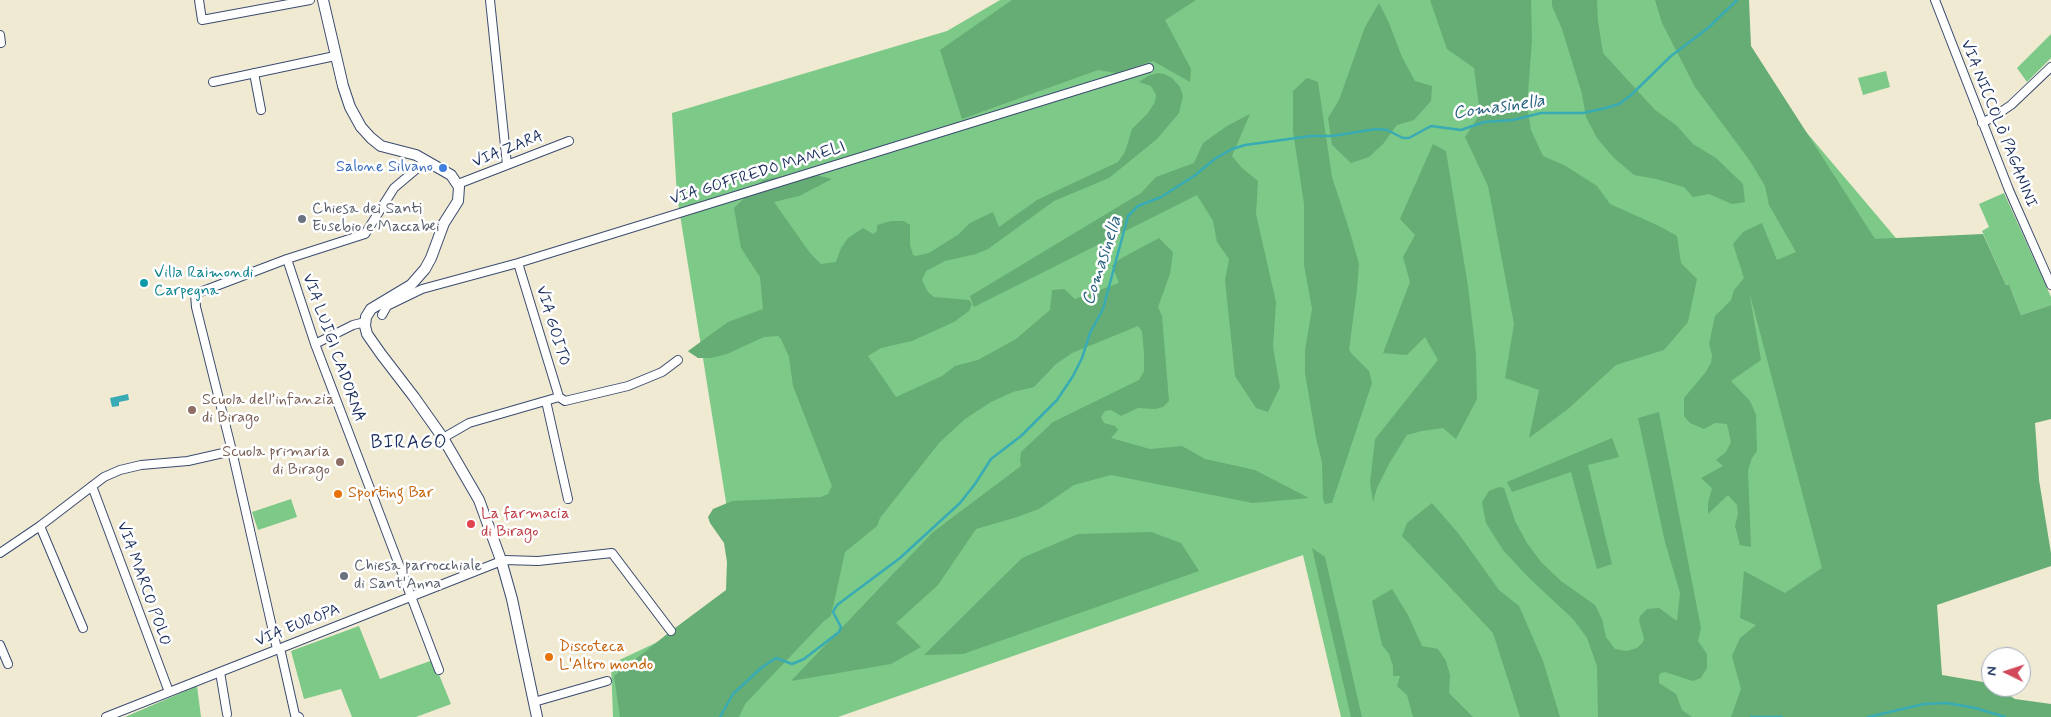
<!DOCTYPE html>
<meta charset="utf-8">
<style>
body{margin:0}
#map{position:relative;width:2051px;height:717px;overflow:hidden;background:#f0ead2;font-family:Mynerve,sans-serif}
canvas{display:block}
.north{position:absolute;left:1981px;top:647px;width:50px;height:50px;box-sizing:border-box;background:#fff;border:1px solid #a4acbf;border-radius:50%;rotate:274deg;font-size:14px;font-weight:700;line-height:20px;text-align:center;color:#1b2f5e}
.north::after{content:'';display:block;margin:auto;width:18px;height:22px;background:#d1495b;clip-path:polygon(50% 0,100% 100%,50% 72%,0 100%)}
</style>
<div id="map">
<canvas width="2051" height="717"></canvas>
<div class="north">N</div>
</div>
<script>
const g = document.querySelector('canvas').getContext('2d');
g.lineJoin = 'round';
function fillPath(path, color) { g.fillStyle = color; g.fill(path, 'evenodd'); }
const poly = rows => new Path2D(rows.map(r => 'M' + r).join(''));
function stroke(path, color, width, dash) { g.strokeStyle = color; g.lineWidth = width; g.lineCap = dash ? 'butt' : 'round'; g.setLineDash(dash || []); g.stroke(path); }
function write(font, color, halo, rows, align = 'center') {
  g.font = font + ' Mynerve,sans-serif'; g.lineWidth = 5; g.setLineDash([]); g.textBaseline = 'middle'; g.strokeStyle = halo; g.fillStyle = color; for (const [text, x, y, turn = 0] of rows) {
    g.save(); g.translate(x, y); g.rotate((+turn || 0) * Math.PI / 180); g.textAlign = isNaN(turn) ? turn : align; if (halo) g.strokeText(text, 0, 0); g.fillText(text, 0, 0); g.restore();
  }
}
fillPath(poly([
 [1000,0,1741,0,1735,48,1901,244,1885,717,1341,717,1303,555,838,717,613,717,611,664,742,602,677,196,672,113,947,31],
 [2051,34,2051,58,2027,82,2017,68],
 [1886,71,1890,87,1863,95,1858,78],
 [2004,193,2051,297,2051,305,2021,315,2009,284,2006,285,1982,231,1989,227,1979,204],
 [291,499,297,517,258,530,252,512],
 [359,626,380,679,433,660,451,704,416,717,352,717,341,689,304,699,291,651],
 [197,686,201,717,125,717]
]), '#7cc988');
fillPath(poly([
 [1012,0,1196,0,1165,20,1191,69,1190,82,1153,61,1116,73,1098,70,962,119,940,50],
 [1430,0,1531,0,1532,40,1527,106,1531,130,1543,156,1564,165,1597,186,1610,204,1659,226,1677,236,1681,263,1697,279,1688,322,1664,350,1616,365,1568,409,1529,438,1539,390,1505,378,1514,324,1488,186,1465,137,1480,114,1474,68,1447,49],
 [1552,0,1597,0,1598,21,1603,53,1655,110,1676,125,1693,144,1716,158,1743,184,1745,202,1732,204,1709,194,1693,197,1684,187,1656,179,1634,175,1613,157,1597,138,1586,117,1582,94,1562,29,1552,6],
 [1655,0,1749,0,1751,46,1875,239,1983,234,2006,285,2009,284,2021,315,2051,305,2051,419,2035,423,2039,480,2051,553,2051,566,1937,605,1942,675,1989,683,1991,687,1996,687,2015,699,2051,704,2051,717,1731,717,1741,689,1732,656,1740,638,1756,625,1740,618,1744,571,1785,593,1822,568,1749,291,1761,360,1731,381,1750,401,1756,415,1757,451,1752,458,1748,470,1751,547,1740,545,1735,526,1738,514,1737,505,1728,495,1708,514,1708,503,1712,488,1701,478,1723,466,1716,460,1726,452,1731,442,1727,424,1715,423,1704,429,1690,423,1684,416,1684,398,1705,373,1711,363,1712,355,1709,344,1715,316,1731,300,1734,290,1744,278,1733,244,1743,232,1762,223,1777,260,1796,252,1769,205,1765,186,1750,161,1695,87,1662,23],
 [1379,3,1389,23,1402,57,1415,81,1432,86,1431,101,1414,120,1397,125,1383,144,1369,157,1351,163,1332,145,1328,118,1339,100,1365,27],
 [1158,73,1164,74,1172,78,1180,87,1183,96,1179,113,1157,139,1109,178,1054,201,988,249,976,254,945,261,926,271,922,280,928,292,934,297,969,300,972,304,969,311,954,322,912,341,881,348,868,356,896,397,942,376,955,366,978,360,1016,339,1050,310,1052,290,1064,289,1075,299,1119,283,1112,266,1120,259,1159,238,1173,252,1170,274,1158,307,1162,316,1169,401,1163,407,1155,409,1138,408,1121,416,1111,410,1105,411,1101,417,1104,423,1115,426,1118,430,1111,438,1150,449,1182,446,1205,459,1255,470,1309,498,1253,503,1111,475,1074,485,1039,509,1014,518,976,529,938,585,896,623,921,647,891,664,791,681,933,532,1021,466,1020,460,1021,452,1053,422,1139,380,1144,371,1144,353,1142,331,1138,326,1072,353,1056,364,1034,387,1013,392,991,402,965,419,939,443,880,518,877,526,845,552,831,616,823,622,745,704,739,717,620,717,614,676,671,631,726,590,727,562,724,543,710,523,708,517,713,509,732,501,821,497,828,494,832,486,793,386,789,357,781,339,778,336,764,337,727,354,711,358,698,358,689,352,688,351,728,322,763,309,760,277,741,248,734,208,763,180,804,172,832,179,799,196,774,202,810,253,821,264,836,262,841,248,848,238,863,228,873,234,877,231,877,225,891,221,904,221,910,225,910,245,913,255,916,256,929,253,959,234,970,223,993,212,999,227,1037,200,1118,162,1125,152,1132,129,1148,113,1155,102,1156,95,1151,86,1139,82,1148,76],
 [1307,78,1318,82,1332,177,1349,229,1359,264,1357,289,1349,350,1352,354,1369,371,1372,383,1332,503,1325,504,1323,499,1322,462,1316,438,1305,373,1305,350,1312,309,1304,265,1304,204,1293,131,1293,91],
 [1250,114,1232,156,1242,168,1258,181,1256,214,1276,302,1273,347,1280,387,1268,412,1256,408,1235,376,1225,280,1229,259,1217,242,1213,221,1197,195,974,307,970,296,1141,193,1156,177,1194,163,1203,143,1227,126],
 [1433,144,1446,151,1468,286,1476,354,1477,399,1456,439,1443,428,1422,431,1407,435,1390,462,1377,488,1373,502,1370,483,1375,439,1438,360,1425,337,1407,355,1383,353,1410,282,1403,257,1415,235,1400,219],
 [1659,412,1701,628,1698,641,1707,654,1707,668,1701,678,1693,681,1665,672,1661,673,1659,675,1659,683,1676,694,1682,710,1692,717,1598,717,1597,666,1587,638,1574,620,1528,577,1503,550,1486,523,1482,502,1489,491,1499,487,1504,488,1515,521,1527,543,1541,562,1561,581,1595,605,1602,619,1606,637,1615,649,1627,651,1637,648,1643,642,1644,638,1639,621,1640,616,1647,609,1659,608,1677,621,1680,593,1665,542,1638,418],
 [1612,438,1619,457,1588,465,1612,564,1597,569,1571,472,1512,492,1507,482],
 [1432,503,1458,533,1499,590,1519,606,1543,661,1560,717,1520,717,1493,633,1402,536,1407,523],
 [1151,532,1181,543,1199,571,963,654,924,655,1022,558,1078,534],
 [1312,548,1325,557,1362,717,1351,717],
 [1392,589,1408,615,1422,646,1438,649,1446,661,1450,675,1449,693,1473,717,1413,717,1407,695,1397,686,1400,676,1393,676,1393,666,1389,654,1382,645,1372,601]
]), '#65ad74');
fillPath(poly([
 [128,394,129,400,119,402,119,406,112,407,110,398]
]), '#39abb4');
stroke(poly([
 [720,717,733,694,761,668,776,658,792,664,804,659,839,632,841,627,833,612,837,605,900,558,960,503,975,484,991,459,1021,436,1057,400,1073,376,1082,358,1090,333,1103,309,1128,216,1138,206,1161,197,1194,176,1216,158,1232,149,1245,145,1311,136,1332,136,1376,129,1387,130,1403,138,1409,138,1431,126,1461,130,1484,122,1513,120,1541,113,1583,113,1606,108,1619,104,1630,96,1671,56,1708,28,1737,0],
 [1751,717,1782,717],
 [1868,717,1924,704,1947,703,1975,708,2005,717]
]), '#39abb4', 2.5);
const minor = poly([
 [199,0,202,20,310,0],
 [490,0,507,165],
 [1935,0,2009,190,2051,285],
 [0,35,1,43],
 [254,73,261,110],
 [213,82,335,56],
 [1982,123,1995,116,2011,105,2051,67],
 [458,184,569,141],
 [287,259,315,344,439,670],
 [518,263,559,397],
 [382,315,387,306,422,289,518,263,1149,68],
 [315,344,353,325,365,322],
 [559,397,565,401,628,386,662,372,678,360],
 [546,401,568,499],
 [443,438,469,423,559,397],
 [92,486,169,692],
 [40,526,83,628],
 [0,553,40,526,104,477,120,470,141,465,188,461,232,451],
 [0,645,8,664],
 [280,648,295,715,299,717],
 [277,649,232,451,196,307,195,294,287,259,365,234,394,188,426,161],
 [220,672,227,714],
 [534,702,607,681],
 [106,717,504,560,538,561,612,553,671,631]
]);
const tertiary = poly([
 [323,0,343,86,350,107,361,127,371,138,381,146,416,155,451,175,459,187,458,201,444,223,431,258,425,269,411,285,371,309,366,317,365,326,367,334,381,354,414,397,443,438,479,500,501,560,512,599,537,717]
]);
stroke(minor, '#3b4b6f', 10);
stroke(tertiary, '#3b4b6f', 12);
stroke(minor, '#fff', 8);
stroke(tertiary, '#fff', 10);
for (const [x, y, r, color] of [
 [443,168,5,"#3f7fe0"],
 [302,219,5,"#6b7280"],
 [144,283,5,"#0f9aa8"],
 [192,410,5,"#8d6e63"],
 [340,462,5,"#8d6e63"],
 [338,494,5,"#e8710a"],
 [471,524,5,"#e0444e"],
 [344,576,5,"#6b7280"],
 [549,657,5,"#e8710a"]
]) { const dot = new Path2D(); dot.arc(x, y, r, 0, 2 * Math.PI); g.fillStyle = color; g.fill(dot); stroke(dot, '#fff', 2); }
write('16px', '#1b2f5e', '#fff', [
 ["VIA NICCOLÒ PAGANINI",1998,124,68],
 ["VIA ZARA",508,150,-22],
 ["VIA GOFFREDO MAMELI",758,174,-17],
 ["VIA GOITO",552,326,73],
 ["VIA LUIGI CADORNA",333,348,70],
 ["VIA MARCO POLO",143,584,70],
 ["VIA EUROPA",298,626,-22]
]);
write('16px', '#366cbe', '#fff', [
 ["Salone Silvano",433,168]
], 'right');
write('16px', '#5b616d', '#fff', [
 ["Chiesa dei Santi",312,210],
 ["Eusebio e Maccabei",312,228],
 ["Chiesa parrocchiale",354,567],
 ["di Sant'Anna",354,585]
], 'left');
write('16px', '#0d838f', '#fff', [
 ["Villa Raimondi",154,274],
 ["Carpegna",154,292]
], 'left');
write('16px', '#785e54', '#fff', [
 ["Scuola dell’infanzia",202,401],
 ["di Birago",202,419],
 ["Scuola primaria",330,453,"right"],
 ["di Birago",330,471,"right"]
], 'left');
write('16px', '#c56008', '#fff', [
 ["Sporting Bar",348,494],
 ["Discoteca",559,648],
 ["L'Altro mondo",559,666]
], 'left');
write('16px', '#be3a42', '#fff', [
 ["La farmacia",481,515],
 ["di Birago",481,533]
], 'left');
write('italic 18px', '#276180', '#fff', [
 ["Comasinella",1499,108,-8],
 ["Comasinella",1103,261,-72]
]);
g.letterSpacing = '1px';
write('19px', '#1b2f5e', '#fff', [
 ["BIRAGO",409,444]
]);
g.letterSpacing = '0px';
</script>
